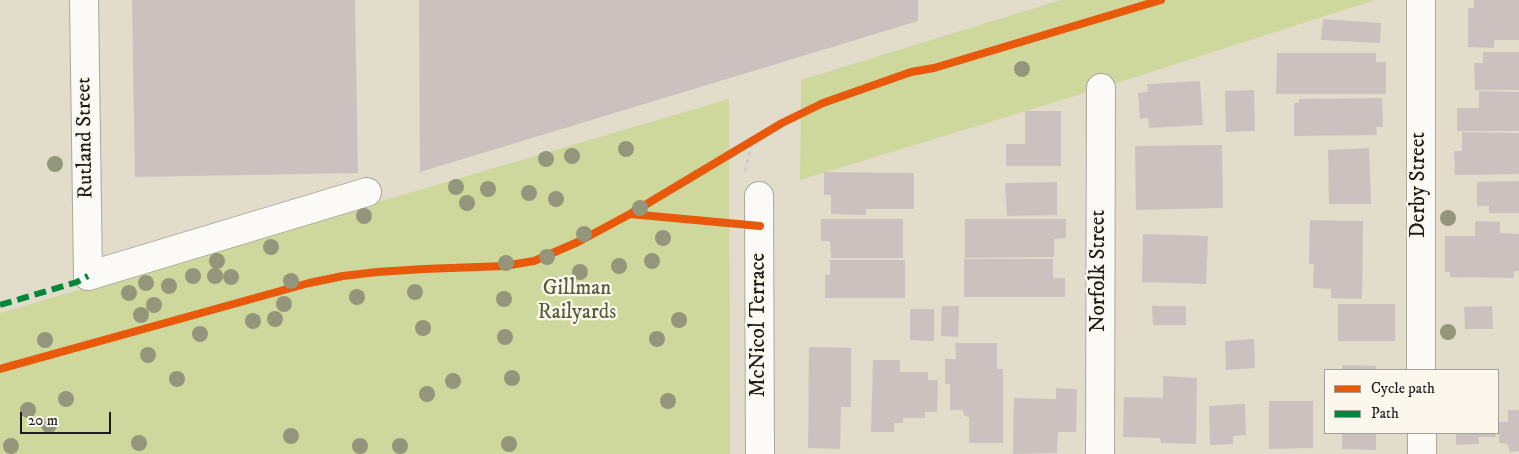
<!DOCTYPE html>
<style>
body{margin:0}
#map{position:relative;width:1519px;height:454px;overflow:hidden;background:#e2dcca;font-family:"IM FELL DW Pica",serif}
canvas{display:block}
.legend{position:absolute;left:1324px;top:369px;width:175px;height:65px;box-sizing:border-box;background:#fbf7ec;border:1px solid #a29f99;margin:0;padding:6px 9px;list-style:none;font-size:15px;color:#1c1c1c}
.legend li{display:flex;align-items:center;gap:10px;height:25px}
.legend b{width:25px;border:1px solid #a29f99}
.scale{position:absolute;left:20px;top:412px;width:91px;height:22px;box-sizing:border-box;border:2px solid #1c1c1c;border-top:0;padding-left:6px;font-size:15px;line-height:18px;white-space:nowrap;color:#1c1c1c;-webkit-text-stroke:4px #fbf7ec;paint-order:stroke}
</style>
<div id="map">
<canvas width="1519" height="454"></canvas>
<ul class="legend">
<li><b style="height:6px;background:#e8590c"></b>Cycle path</li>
<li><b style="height:6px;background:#00873e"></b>Path</li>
</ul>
<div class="scale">20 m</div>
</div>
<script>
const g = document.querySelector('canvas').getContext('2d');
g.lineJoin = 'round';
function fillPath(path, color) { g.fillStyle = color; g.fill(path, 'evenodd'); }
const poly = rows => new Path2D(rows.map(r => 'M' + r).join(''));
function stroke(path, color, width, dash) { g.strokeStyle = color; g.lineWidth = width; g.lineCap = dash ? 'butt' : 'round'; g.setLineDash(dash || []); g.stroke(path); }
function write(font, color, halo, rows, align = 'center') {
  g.font = font + ' "IM FELL DW Pica",serif'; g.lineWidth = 4.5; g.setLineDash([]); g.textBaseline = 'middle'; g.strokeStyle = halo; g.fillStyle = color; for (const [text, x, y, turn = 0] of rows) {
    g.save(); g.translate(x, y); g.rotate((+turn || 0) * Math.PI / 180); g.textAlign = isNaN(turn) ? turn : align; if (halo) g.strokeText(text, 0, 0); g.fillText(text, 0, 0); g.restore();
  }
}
fillPath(poly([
 [1061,0,1375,0,1101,88,800,180,801,80],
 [729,99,730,454,0,454,0,313]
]), '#ced89d');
fillPath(poly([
 [132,0,355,0,358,173,135,177],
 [419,0,918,0,918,21,420,172],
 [1474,0,1519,0,1519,40,1494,40,1494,48,1468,47,1468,8,1474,8],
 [1323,19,1381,23,1380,43,1321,40],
 [1483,52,1519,52,1519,90,1475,90,1474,63,1483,63],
 [1277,53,1376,53,1376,62,1386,62,1386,94,1276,94],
 [1200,81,1203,125,1149,128,1148,118,1140,119,1138,93,1148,92,1147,84],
 [1254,90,1255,131,1226,132,1225,91],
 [1479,91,1519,92,1519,131,1457,131,1457,108,1479,108],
 [1382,98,1383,127,1376,127,1377,135,1294,136,1294,103,1299,103,1299,99],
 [1025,111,1061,111,1061,166,1006,166,1006,144,1025,144],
 [1462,132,1519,133,1519,174,1455,175,1454,151,1462,151],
 [1222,145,1223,208,1136,210,1135,146],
 [1369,148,1371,204,1329,204,1328,150],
 [824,172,914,173,914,209,866,209,866,215,831,214,831,195,824,195],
 [1519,181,1519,213,1489,213,1489,206,1477,206,1477,182],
 [1057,182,1057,215,1007,216,1005,183],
 [821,219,903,219,903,258,831,258,830,241,821,241],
 [965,219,1066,219,1066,238,1054,239,1054,257,965,258],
 [1310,220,1363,221,1362,299,1331,298,1331,289,1313,288,1314,264,1309,264],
 [1475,221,1500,222,1500,233,1519,234,1519,271,1514,271,1514,278,1450,277,1450,272,1445,272,1445,236,1475,236],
 [1143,234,1208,236,1206,284,1142,282],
 [964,259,1053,259,1053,278,1065,278,1065,297,964,297],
 [830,260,905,260,905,298,825,298,825,275,830,275],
 [1338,304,1395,304,1395,341,1338,341],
 [942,306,959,306,958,337,941,336],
 [1152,306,1186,306,1186,325,1153,325],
 [1492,306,1493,329,1465,329,1464,307],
 [910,309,934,309,934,341,910,340],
 [1254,339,1255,368,1226,370,1225,341],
 [955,343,997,343,997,369,1003,369,1003,443,969,443,969,417,964,416,963,410,950,410,950,384,945,384,945,359,956,359],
 [809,347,851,348,851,407,841,407,840,449,808,448],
 [873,360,900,360,900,372,928,372,928,380,938,380,937,412,925,412,925,418,903,418,903,423,894,423,894,432,871,432],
 [1342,365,1376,366,1376,370,1342,370],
 [1163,376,1197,378,1196,444,1161,443,1160,438,1123,437,1124,397,1163,398],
 [1056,388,1077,389,1076,432,1058,432,1057,453,1013,454,1014,398,1056,399],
 [1269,401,1313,401,1313,448,1269,449],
 [1245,404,1246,435,1233,436,1233,444,1210,445,1209,406],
 [1508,410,1519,410,1519,451,1510,452,1508,444,1499,443,1499,422,1508,422],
 [1342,433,1376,433,1376,450,1342,449],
 [1456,433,1495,433,1496,437,1478,437,1479,444,1456,445]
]), '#cbc2c0');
const minor = poly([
 [84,0,88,276,367,192],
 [1421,0,1421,370],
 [759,196,760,454],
 [1422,433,1422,454],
 [1100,454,1101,88]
]);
stroke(minor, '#aaa79b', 30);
stroke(poly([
 [745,171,752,142]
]), '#cecdc8', 3, [4, 4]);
stroke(minor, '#fbfaf7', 28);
stroke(poly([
 [0,305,77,282,88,276]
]), '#00873e', 6, [12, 6]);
stroke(poly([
 [760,226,630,214,782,123,823,103,911,72,934,68,1161,0],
 [0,369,309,283,343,276,377,272,424,269,504,266,534,261,578,242,630,214]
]), '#e8590c', 8);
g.fillStyle = '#94967c';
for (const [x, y] of [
 [1022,69],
 [626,149],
 [572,156],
 [546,159],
 [55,164],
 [456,187],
 [488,189],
 [529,193],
 [556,199],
 [467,203],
 [640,208],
 [364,216],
 [1448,218],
 [584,234],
 [663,238],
 [271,247],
 [547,257],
 [217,261],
 [652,261],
 [506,263],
 [619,266],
 [580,272],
 [193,276],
 [215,276],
 [231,277],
 [291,281],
 [146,283],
 [169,286],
 [415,292],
 [129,293],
 [357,297],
 [504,299],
 [284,304],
 [154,305],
 [141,315],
 [275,319],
 [679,320],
 [253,321],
 [423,328],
 [1448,332],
 [200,334],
 [505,337],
 [657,339],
 [45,340],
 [148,355],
 [512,378],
 [177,379],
 [453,381],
 [427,394],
 [66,399],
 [668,401],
 [28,410],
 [49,425],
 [291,436],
 [139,443],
 [509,444],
 [11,446],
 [360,446],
 [400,446]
]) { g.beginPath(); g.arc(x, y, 8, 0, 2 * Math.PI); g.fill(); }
write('21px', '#1c1c1c', '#fbf7ec', [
 ["Rutland Street",86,138,-91],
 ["Derby Street",1420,185,-90],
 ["Norfolk Street",1100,271,-90],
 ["McNicol Terrace",760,325,-90]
]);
write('21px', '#555c3c', '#fbf7ec', [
 ["Gillman",577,290],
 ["Railyards",577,314]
]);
</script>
